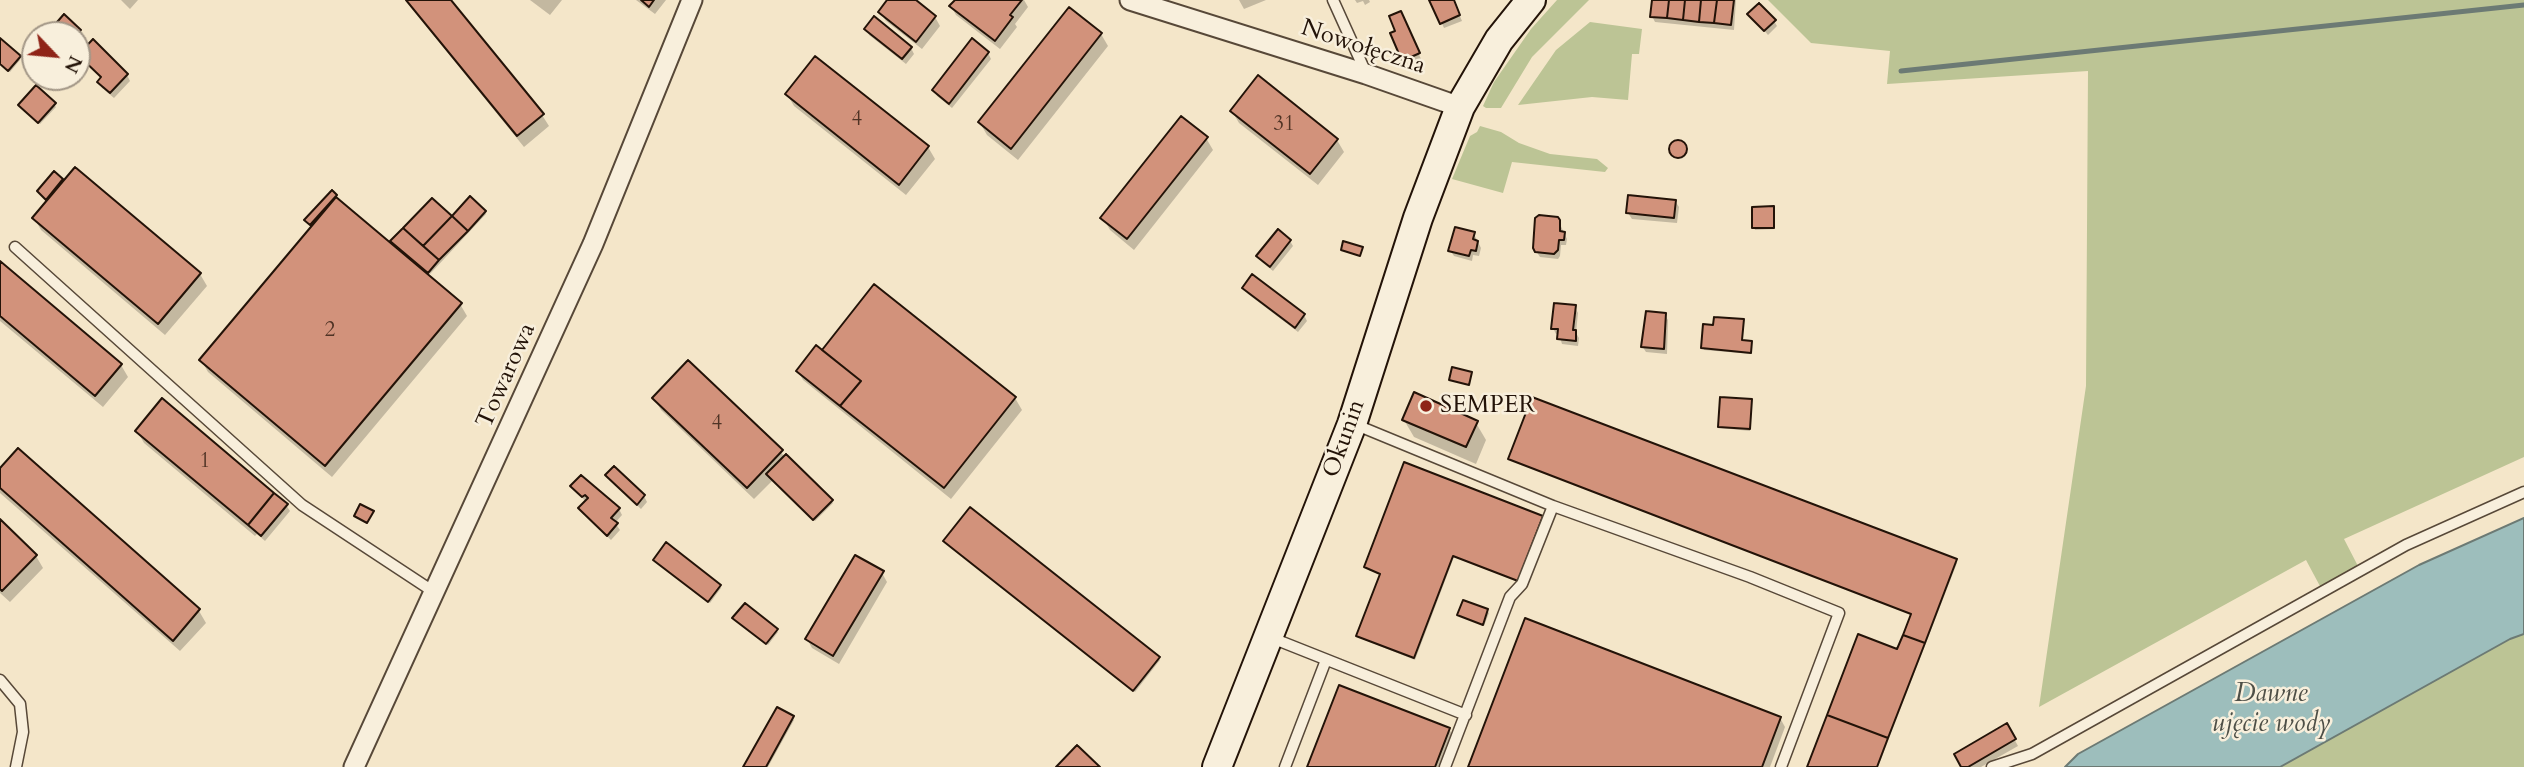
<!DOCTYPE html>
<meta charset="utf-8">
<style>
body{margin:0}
#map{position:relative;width:2524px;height:767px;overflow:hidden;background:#f4e6c9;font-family:Cardo,serif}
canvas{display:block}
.north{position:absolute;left:21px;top:21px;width:70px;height:70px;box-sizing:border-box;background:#f8efdc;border:2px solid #a39787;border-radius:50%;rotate:116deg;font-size:19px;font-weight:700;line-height:28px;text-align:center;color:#231308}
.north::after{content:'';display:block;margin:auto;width:24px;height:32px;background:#8f2418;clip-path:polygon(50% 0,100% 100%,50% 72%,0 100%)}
</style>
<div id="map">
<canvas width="2524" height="767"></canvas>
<div class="north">N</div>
</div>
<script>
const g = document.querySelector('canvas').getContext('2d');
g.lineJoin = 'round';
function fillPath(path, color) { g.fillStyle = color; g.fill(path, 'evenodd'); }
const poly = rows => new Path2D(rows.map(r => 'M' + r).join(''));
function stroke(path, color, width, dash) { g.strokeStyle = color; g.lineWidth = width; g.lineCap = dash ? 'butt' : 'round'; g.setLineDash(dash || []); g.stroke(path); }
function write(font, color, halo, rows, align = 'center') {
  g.font = font + ' Cardo,serif'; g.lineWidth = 5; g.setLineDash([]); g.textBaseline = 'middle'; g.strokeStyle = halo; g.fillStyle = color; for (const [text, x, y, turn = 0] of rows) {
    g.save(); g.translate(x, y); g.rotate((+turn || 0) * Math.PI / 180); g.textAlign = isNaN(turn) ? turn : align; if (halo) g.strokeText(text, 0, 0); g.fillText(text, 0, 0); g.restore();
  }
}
fillPath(poly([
 [1557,0,1589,0,1532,57,1501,108,1486,108,1483,106,1494,82,1531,29],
 [1768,0,2524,0,2524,457,2344,539,2359,568,2321,588,2306,560,2039,707,2086,386,2088,71,1887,84,1890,51,1811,43],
 [1590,22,1642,29,1639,54,1632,54,1628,100,1592,97,1518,105,1556,50],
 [1480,126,1501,132,1519,143,1550,154,1597,159,1608,168,1605,172,1512,162,1503,193,1452,179,1470,136,1477,132],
 [2524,634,2524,767,2280,767,2510,639]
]), '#bcc495');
const water = poly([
 [2524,518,2524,634,2510,639,2280,767,2065,767,2078,754,2419,565,2524,518]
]);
fillPath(water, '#9dbebc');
stroke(water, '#6c7a74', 2);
fillPath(poly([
 [121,0,138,0,130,9],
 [405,0,449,0,542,115,549,126,524,147],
 [530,0,562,0,550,15],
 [636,0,666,0,655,14],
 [890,0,914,0,935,17,940,26,922,49,886,21,880,12],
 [961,0,1024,0,1028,7,1015,24,1017,27,1000,49,956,15,951,6],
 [1239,0,1266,0,1244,9],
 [1355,0,1369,0,1370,2,1365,5,1363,1,1357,3],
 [1431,0,1453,0,1462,21,1444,28],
 [1654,0,1736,0,1734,30,1655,22,1652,16],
 [1070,10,1101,34,1108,46,1018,160,987,135,980,123],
 [1750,14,1774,21,1777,26,1768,35],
 [1403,19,1421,59,1406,65,1397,32],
 [866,29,911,48,914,54,906,64,869,35],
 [0,41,20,60,10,72,0,63],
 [988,53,991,59,952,108,937,96,934,90],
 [80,55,127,75,130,81,114,98,102,88,99,82,102,79],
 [37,87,56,107,40,124,22,107],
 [787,94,928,147,935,159,906,195,794,106],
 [1232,111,1337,140,1344,152,1318,185,1239,123],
 [1206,138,1213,150,1134,250,1110,230,1103,218],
 '1671 151a8 8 0 1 1 16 0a8 8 0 1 1-16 0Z',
 [62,180,200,274,207,286,165,335,41,230,34,218,48,201,40,194],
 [335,196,460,304,467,316,332,477,208,372,201,360,313,227,307,222],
 [1675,201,1679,207,1677,223,1632,219,1628,213],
 [1773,208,1775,229,1755,230,1754,227],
 [485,212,486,214,430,274,394,243],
 [1557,218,1567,239,1566,245,1561,245,1560,256,1558,259,1540,257,1534,248],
 [1474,234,1481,248,1479,256,1473,255,1472,261,1454,256,1450,250],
 [1290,241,1293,246,1273,271,1262,262,1258,257],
 [0,263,121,365,128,377,103,407,0,321],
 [1244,288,1304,315,1307,321,1298,332,1248,294],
 [1575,307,1578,313,1576,333,1579,338,1578,346,1562,344,1559,334,1556,334,1553,328],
 [1665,315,1668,320,1667,354,1646,352,1642,346],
 [1742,321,1742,342,1751,343,1752,354,1704,350,1703,348,1715,326],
 [828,357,1015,398,1022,410,951,499,803,380,798,371],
 [1471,374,1470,386,1451,379],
 [654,398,781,452,785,458,786,456,833,503,815,521,773,480,754,499,661,410],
 [1751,401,1750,431,1721,428,1719,426],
 [1404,420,1476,423,1486,440,1476,464,1414,437],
 [137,431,286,505,290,511,265,541,257,534,255,536,144,443],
 [18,450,199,611,206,623,180,651,0,493,0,471],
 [1510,459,1956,561,1957,563,1878,767,1808,767,1898,651,1913,615],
 [614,468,644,496,647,502,641,509,611,481,607,475],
 [572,486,619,509,622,515,615,523,620,530,611,540,584,514,580,508,586,502],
 [1542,518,1543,520,1519,582,1454,557,1415,660,1360,638,1358,636,1381,576,1366,567],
 [0,522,36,556,43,568,10,602,0,593],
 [947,543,1158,658,1160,660,1135,692],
 [656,562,720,586,721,588,710,603],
 [882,573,887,582,839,664,812,648,807,639],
 [745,605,778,632,768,645,736,620],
 [1487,611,1489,613,1484,626,1459,615],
 [778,709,794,720,768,767,745,767],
 [1780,718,1785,727,1770,767,1470,767],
 [2007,726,2018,746,1981,767,1963,767],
 [1449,729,1454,738,1443,767,1309,767]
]), '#0003');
stroke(poly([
 [1901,71,2524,5]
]), '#6c7a74', 5);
const building = poly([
 [406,0,451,0,544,114,517,136,406,0],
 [641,0,654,0,649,7,641,0],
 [887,0,916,0,936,16,916,42,878,12,887,0],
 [955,0,1022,0,1010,15,1013,17,995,41,949,6,955,0],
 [1429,0,1454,0,1460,15,1440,24,1429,0],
 [1652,0,1669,0,1667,18,1650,17,1652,0],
 [1669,0,1685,0,1683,20,1667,18,1669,0],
 [1685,0,1701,0,1699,22,1683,20,1685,0],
 [1701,0,1717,0,1714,23,1699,22,1701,0],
 [1717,0,1734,0,1731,25,1714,23,1717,0],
 [1759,3,1776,20,1764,31,1747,14,1759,3],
 [1069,7,1102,33,1011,149,978,122,1069,7],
 [1401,11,1420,53,1402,61,1390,33,1395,31,1389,16,1401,11],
 [64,14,81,30,77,35,60,35,52,28,64,14],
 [874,16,912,47,902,59,864,29,874,16],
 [0,38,21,56,8,71,0,64,0,38],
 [972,38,989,52,949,104,932,90,972,38],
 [93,39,128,74,110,93,97,82,101,77,78,55,93,39],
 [815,56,929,146,899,185,785,94,815,56],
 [1258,75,1338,139,1310,174,1230,111,1258,75],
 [36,85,56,103,38,123,18,105,36,85],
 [1181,116,1208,137,1127,239,1100,218,1181,116],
 '1669 149a9 9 0 1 1 18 0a9 9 0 1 1-18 0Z',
 [75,167,201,273,158,324,32,218,75,167],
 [54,171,63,179,46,200,37,191,54,171],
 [332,190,337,195,310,225,304,220,332,190],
 [1628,195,1676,200,1674,218,1626,213,1628,195],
 [470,196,486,211,468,231,452,216,470,196],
 [336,197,462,303,325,466,199,360,336,197],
 [432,198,452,216,423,246,403,228,432,198],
 [1774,206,1774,228,1752,228,1752,207,1774,206],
 [1539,215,1558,217,1560,220,1560,231,1565,232,1564,240,1559,240,1558,250,1554,254,1535,252,1533,248,1535,218,1539,215],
 [452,216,468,231,439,260,423,246,452,216],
 [1455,227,1475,232,1473,239,1478,241,1476,251,1471,250,1469,256,1448,251,1455,227],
 [403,228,439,260,428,273,390,241,403,228],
 [1278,229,1291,240,1270,267,1256,256,1278,229],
 [1343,241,1363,247,1360,256,1341,250,1343,241],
 [0,261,122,364,95,396,0,316,0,261],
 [1252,274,1305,314,1295,328,1242,288,1252,274],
 [874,284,1016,397,944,488,840,406,861,381,822,350,874,284],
 [1554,303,1576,305,1573,330,1576,330,1576,341,1557,339,1558,329,1551,329,1554,303],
 [1646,311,1666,313,1664,349,1641,347,1646,311],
 [1714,317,1744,319,1742,340,1752,341,1751,353,1701,348,1703,324,1713,325,1714,317],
 [816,345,861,381,840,406,796,371,816,345],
 [688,360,783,450,747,488,652,398,688,360],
 [1452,367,1472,372,1469,385,1449,380,1452,367],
 [1414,392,1478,421,1466,447,1402,420,1414,392],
 [1532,397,1957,559,1925,643,1903,635,1911,614,1508,459,1532,397],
 [1720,397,1752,399,1750,429,1718,427,1720,397],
 [162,398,274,493,248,525,135,431,162,398],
 [18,448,200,609,173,641,0,488,0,468,18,448],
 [786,454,833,500,813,520,766,474,786,454],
 [1404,462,1543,516,1518,581,1453,556,1414,658,1356,636,1380,574,1364,567,1404,462],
 [614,466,645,495,637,505,605,475,614,466],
 [581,475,620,508,611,518,618,523,607,536,578,508,588,498,585,495,582,497,570,486,581,475],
 [274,493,288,504,261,536,248,525,274,493],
 [360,504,374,511,367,523,354,516,360,504],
 [970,507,1160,657,1133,691,943,541,970,507],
 [0,519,37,555,2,591,0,589,0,519],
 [666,542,721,585,708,602,653,560,666,542],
 [855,555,884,571,833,656,805,639,855,555],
 [1463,600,1488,609,1483,625,1457,615,1463,600],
 [745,603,778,629,766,644,732,618,745,603],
 [1525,618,1781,717,1762,767,1468,767,1525,618],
 [1858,634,1897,649,1903,635,1925,643,1888,738,1827,715,1858,634],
 [1339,685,1450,728,1435,767,1307,767,1339,685],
 [777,707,794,716,766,767,743,767,777,707],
 [1827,715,1888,738,1877,767,1807,767,1827,715],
 [2007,723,2016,739,1968,767,1961,767,1954,754,2007,723],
 [1077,745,1100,767,1056,767,1077,745]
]);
fillPath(building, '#d2927b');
stroke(building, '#231308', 2);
const lane = poly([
 [1333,0,1366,73],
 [15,247,302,505,434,592],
 [1354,424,1553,506,1750,577,1839,613,1781,767],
 [1272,638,1466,715],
 [0,680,20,704,23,732,16,767],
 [1285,767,1326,660],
 [1445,767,1510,597,1522,584,1553,506],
 [1992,767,2032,754,2406,545,2524,492]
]);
const street = poly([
 [1130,0,1366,74,1460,107],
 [354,767,593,244,692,0]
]);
const secondary = poly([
 [1217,767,1352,424,1418,218,1460,107,1499,40,1531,0]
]);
stroke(lane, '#574838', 13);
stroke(street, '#574838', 23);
stroke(secondary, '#231308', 32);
stroke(lane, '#f8efdc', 10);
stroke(street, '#f8efdc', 19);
stroke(secondary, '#f8efdc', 28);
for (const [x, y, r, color] of [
 [1426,406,7,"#8f2418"]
]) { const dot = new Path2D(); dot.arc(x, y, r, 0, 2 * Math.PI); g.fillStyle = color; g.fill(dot); stroke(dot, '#f8efdc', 2.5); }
write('21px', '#4f3325', null, [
 ["4",857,120],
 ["31",1284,125],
 ["2",330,331],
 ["4",717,424],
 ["1",205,462]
]);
write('24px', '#231308', '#f8efdc', [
 ["Nowołęczna",1363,48,18],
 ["Towarowa",507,376,-66],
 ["Okunin",1345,439,-70]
]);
write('24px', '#231308', '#f8efdc', [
 ["SEMPER",1440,406]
], 'left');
write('italic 26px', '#4e4f47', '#f8efdc', [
 ["Dawne",2271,695],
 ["ujęcie wody",2271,725]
]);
</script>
